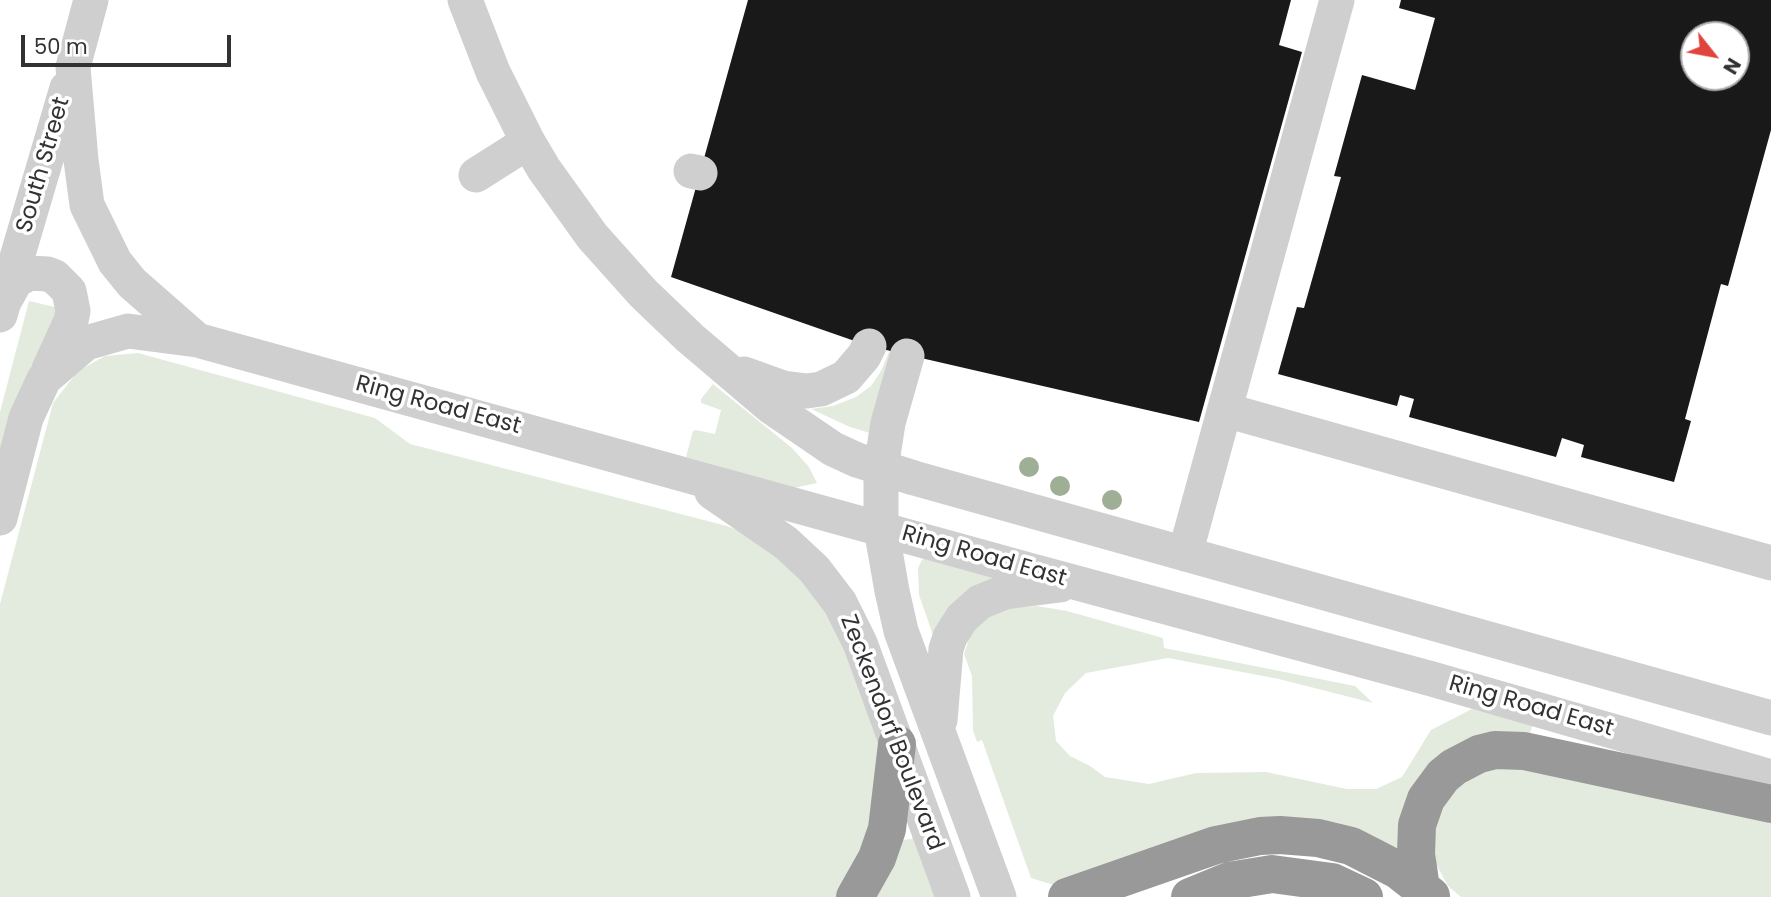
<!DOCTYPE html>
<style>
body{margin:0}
#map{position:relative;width:1771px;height:897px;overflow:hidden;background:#fff;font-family:Poppins,sans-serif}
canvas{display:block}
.north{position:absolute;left:1680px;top:21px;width:70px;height:70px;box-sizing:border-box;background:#fff;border:2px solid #adadad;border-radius:50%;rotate:121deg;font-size:19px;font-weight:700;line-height:28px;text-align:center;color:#323232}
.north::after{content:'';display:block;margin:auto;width:24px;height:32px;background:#e0443c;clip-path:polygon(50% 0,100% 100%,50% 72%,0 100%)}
.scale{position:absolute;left:21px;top:35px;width:210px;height:32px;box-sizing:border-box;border:4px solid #323232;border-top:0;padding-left:9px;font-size:21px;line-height:24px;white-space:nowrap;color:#323232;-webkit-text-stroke:5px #fff;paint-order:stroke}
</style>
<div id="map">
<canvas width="1771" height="897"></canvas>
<div class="north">N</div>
<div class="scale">50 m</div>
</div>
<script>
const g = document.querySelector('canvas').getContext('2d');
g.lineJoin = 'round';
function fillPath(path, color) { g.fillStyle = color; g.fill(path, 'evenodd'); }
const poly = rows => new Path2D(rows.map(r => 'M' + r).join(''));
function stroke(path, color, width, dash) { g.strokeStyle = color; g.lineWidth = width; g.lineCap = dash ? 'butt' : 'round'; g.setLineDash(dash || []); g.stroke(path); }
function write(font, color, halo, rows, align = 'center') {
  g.font = font + ' Poppins,sans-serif'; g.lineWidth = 7; g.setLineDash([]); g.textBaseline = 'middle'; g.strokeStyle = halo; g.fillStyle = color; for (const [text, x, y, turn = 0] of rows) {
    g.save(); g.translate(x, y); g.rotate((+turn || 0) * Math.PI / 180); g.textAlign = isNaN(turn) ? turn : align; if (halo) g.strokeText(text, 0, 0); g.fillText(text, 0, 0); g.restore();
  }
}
fillPath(poly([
 [29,301,59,308,0,520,0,412],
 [891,347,870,433,850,427,811,409,833,406,856,397,871,386,881,371],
 [138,353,375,418,410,444,727,526,757,538,783,556,839,628,879,742,885,793,842,897,0,897,0,604,53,403,78,371,105,356],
 [713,384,792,448,809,467,817,483,794,488,686,457,693,431,696,430,715,434,721,410,701,403,701,399],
 [927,557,999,577,934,638,919,595,918,568,922,560],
 [1037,606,1067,611,1163,638,1164,648,1355,686,1373,703,1279,679,1168,658,1086,673,1065,693,1053,716,1056,741,1070,756,1090,766,1105,777,1149,784,1196,773,1266,772,1347,789,1376,789,1402,777,1431,730,1472,709,1533,724,1528,740,1498,738,1404,851,1371,836,1054,885,1031,878,982,740,977,742,973,730,972,676,964,654,971,633,986,614,1008,608],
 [1503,763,1771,816,1771,897,1461,897,1448,886,1436,864,1434,838,1439,810,1454,786],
 [913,832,937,897,875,897,902,840,912,839]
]), '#e3ebde');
fillPath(poly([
 [748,0,1291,0,1279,45,1302,52,1199,422,869,346,671,277],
 [1401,0,1771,0,1771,130,1728,286,1721,284,1685,419,1691,421,1674,482,1581,457,1584,445,1562,438,1556,457,1409,417,1414,399,1400,395,1397,406,1278,374,1297,307,1304,308,1341,177,1334,176,1362,75,1415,90,1435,18,1399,8],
 [1694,35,1736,35,1736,77,1694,77]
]), '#191919');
stroke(poly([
 [91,0,73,67,81,160,87,205,115,262,132,283,197,340],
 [465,0,493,72,528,142,544,169,592,236,643,293,690,338,770,406,833,449,857,460,914,478,1771,718],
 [691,171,700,173],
 [476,175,528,142],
 [5,300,16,280,30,273,47,274,55,277,69,291,73,311,71,321,49,369],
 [0,315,67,88],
 [907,356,888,423,881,468,881,528,892,591,901,631,999,897],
 [744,374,783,388,807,391,821,389,846,377,864,356,869,346],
 [1225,410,1771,563],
 [712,492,786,543,814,569,840,603,860,643,953,897],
 [0,518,26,418,44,379,86,343,128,331,197,340,1029,570,1432,679,1771,777],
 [1185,554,1337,0],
 [940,720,946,649,950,637,962,618,980,602,1005,592,1060,585]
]), '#cfcfcf', 35);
stroke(poly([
 [1421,888,1416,854,1417,825,1426,799,1443,776,1454,767,1479,754,1495,750,1524,751,1771,804],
 [855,897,877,858,887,829,897,744],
 [1067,897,1216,845,1260,836,1280,835,1318,838,1351,846,1398,870,1431,896],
 [1190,897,1229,881,1272,874,1332,882,1364,897]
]), '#999', 38);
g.fillStyle = '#9eaf96';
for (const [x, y] of [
 [1029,467],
 [1060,486],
 [1112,500]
]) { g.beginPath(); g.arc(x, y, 10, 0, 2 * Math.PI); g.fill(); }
write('23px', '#323232', '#fff', [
 ["South Street",44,165,-74],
 ["Ring Road East",438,406,15],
 ["Ring Road East",984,557,16],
 ["Ring Road East",1531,707,16],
 ["Zeckendorf Boulevard",891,733,69]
]);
</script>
